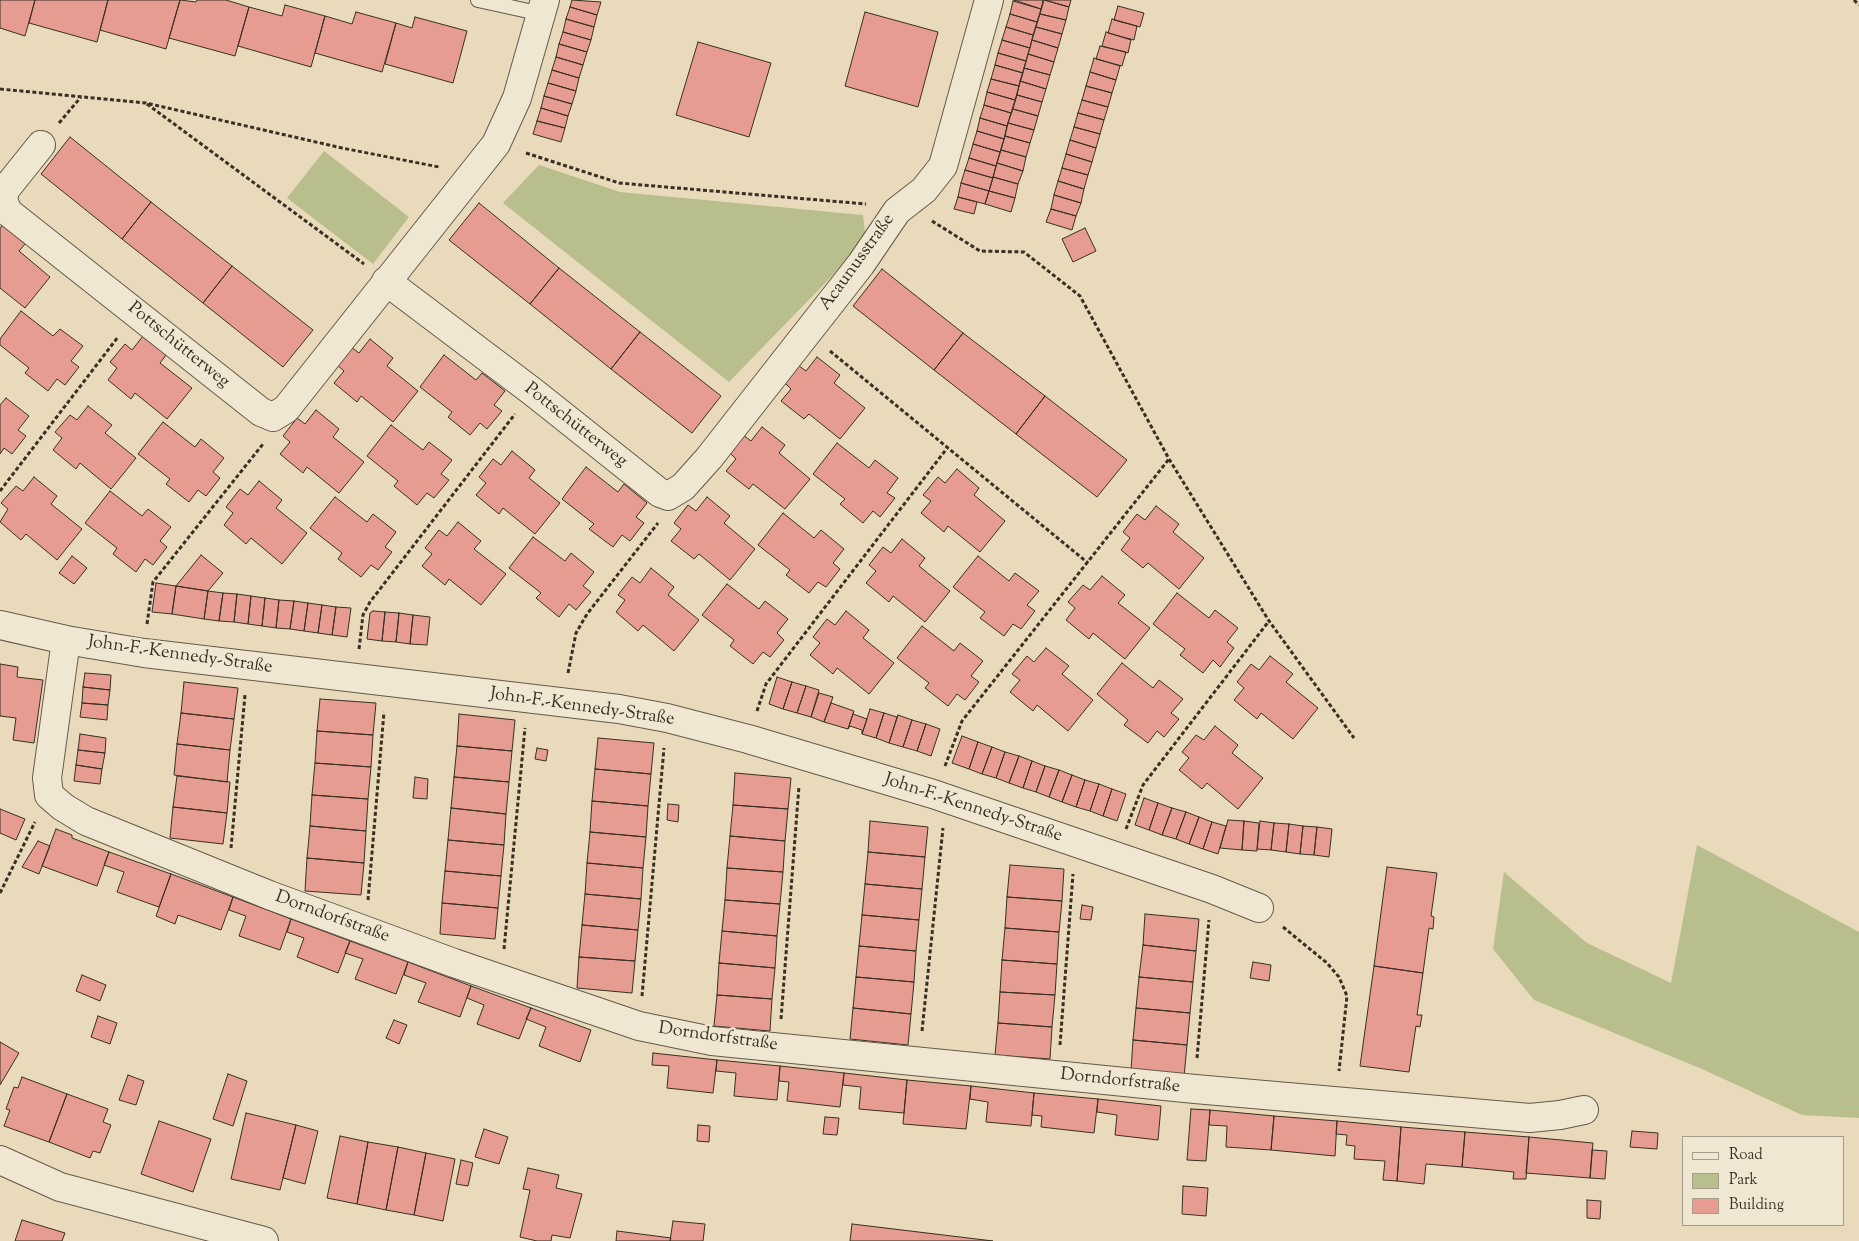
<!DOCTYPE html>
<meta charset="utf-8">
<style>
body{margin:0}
#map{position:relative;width:1859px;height:1241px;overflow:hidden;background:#e8dabb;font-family:"Sorts Mill Goudy",serif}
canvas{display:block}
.legend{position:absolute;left:1682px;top:1136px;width:162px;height:90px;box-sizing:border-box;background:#f0e7d3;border:1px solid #a79d8d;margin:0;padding:6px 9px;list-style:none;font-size:15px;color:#392f24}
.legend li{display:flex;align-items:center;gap:10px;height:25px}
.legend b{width:25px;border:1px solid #a79d8d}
</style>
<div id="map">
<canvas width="1859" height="1241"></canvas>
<ul class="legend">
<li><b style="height:6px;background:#f0e7d3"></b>Road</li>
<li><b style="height:14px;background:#b9be8d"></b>Park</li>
<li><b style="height:14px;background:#e79c92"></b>Building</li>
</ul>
</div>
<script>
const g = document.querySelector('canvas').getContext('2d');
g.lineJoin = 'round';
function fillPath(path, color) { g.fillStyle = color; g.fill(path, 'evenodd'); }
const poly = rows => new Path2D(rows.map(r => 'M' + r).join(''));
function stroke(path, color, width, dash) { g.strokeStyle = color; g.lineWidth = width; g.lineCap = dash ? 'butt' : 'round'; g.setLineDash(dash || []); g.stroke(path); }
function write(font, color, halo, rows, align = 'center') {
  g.font = font + ' "Sorts Mill Goudy",serif'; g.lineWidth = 5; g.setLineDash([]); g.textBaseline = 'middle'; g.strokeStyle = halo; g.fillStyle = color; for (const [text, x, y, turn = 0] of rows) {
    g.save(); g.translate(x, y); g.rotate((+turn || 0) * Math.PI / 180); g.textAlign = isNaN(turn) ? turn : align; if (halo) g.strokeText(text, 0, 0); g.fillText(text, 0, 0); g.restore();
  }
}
fillPath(poly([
 [324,151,409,217,373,264,287,198],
 [539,165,620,192,863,215,866,241,729,382,503,203],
 [1697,845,1859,932,1859,1118,1802,1115,1702,1069,1534,1000,1493,949,1504,872,1587,943,1671,983]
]), '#b9be8d');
const building = poly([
 [0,0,35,0,25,36,0,28,0,0],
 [35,0,108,0,97,42,29,23,35,0],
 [108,0,180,0,166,49,100,30,108,0],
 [180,0,196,2,197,0,226,0,249,7,235,56,169,38,180,0],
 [572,0,601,2,597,15,570,7,572,0],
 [1014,0,1043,0,1041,9,1014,0],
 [1044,0,1069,7,1066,20,1040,14,1044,0],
 [1045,0,1071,0,1069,7,1045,0],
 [1013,1,1041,9,1037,22,1010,14,1013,1],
 [285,5,325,16,311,67,238,46,249,7,282,16,285,5],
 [1118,6,1144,13,1140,27,1114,20,1118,6],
 [570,7,597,15,594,27,566,19,570,7],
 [356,12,396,23,382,72,315,53,325,16,352,24,356,12],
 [865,12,938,32,918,107,845,86,865,12],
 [1010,14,1037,22,1033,35,1006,27,1010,14],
 [1040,14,1066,20,1062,34,1036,27,1040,14],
 [415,17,467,31,453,83,385,64,396,23,412,28,415,17],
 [566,19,594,27,591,40,563,32,566,19],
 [1112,19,1137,26,1134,40,1108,33,1112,19],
 [1006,27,1033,35,1030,48,1002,40,1006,27],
 [1036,27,1062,34,1058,48,1032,40,1036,27],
 [563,32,591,40,587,52,559,44,563,32],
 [1106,32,1131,40,1128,53,1102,46,1106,32],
 [1002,40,1030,48,1026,61,998,53,1002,40],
 [1032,40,1058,48,1054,62,1028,54,1032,40],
 [698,42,771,63,749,137,676,115,698,42],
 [559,44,587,52,583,65,556,57,559,44],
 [1100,46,1126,52,1122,66,1096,59,1100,46],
 [998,53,1026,61,1023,73,995,65,998,53],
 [1028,54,1054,62,1050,75,1024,68,1028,54],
 [556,57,583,65,579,78,552,70,556,57],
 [1094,58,1120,66,1116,80,1090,72,1094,58],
 [995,65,1023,73,1019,86,991,79,995,65],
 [1024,68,1050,75,1046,89,1020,81,1024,68],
 [552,70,579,78,576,91,548,83,552,70],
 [1090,72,1116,80,1112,93,1086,86,1090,72],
 [991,79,1019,86,1015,100,987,92,991,79],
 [1020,81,1046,89,1042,102,1017,95,1020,81],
 [548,83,576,91,572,104,544,96,548,83],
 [1086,86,1112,93,1108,107,1082,100,1086,86],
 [987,92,1015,100,1011,113,984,105,987,92],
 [1017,95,1042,102,1038,116,1013,109,1017,95],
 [544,96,572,104,568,116,541,108,544,96],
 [1082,100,1108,107,1104,120,1078,113,1082,100],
 [984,105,1011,113,1007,126,980,118,984,105],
 [541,108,568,116,565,128,537,121,541,108],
 [1013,109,1038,116,1034,130,1008,123,1013,109],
 [1078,113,1104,120,1100,134,1074,127,1078,113],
 [980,118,1007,126,1004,139,977,131,980,118],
 [537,121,565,128,561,142,533,134,537,121],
 [1008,123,1034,130,1030,143,1005,136,1008,123],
 [1074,127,1100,134,1096,148,1070,140,1074,127],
 [977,131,1004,139,1000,152,973,144,977,131],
 [1005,136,1030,143,1026,157,1001,150,1005,136],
 [70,137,151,202,122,239,41,174,70,137],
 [1070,140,1096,148,1092,162,1066,154,1070,140],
 [973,144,1000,152,996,166,969,158,973,144],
 [1001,150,1026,157,1023,171,997,163,1001,150],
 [1066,154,1092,162,1088,175,1062,168,1066,154],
 [969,158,996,166,993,178,965,170,969,158],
 [997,163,1023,171,1018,184,993,177,997,163],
 [1062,168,1088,175,1084,189,1058,181,1062,168],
 [965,170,993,178,989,191,961,183,965,170],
 [993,177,1018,184,1015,198,989,191,993,177],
 [1058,181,1084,189,1081,203,1054,195,1058,181],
 [961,183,989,191,985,204,958,197,961,183],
 [989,191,1015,198,1011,212,985,204,989,191],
 [1054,195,1081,203,1076,216,1051,209,1054,195],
 [958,197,977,202,974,214,954,209,958,197],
 [151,202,232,266,203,303,122,239,151,202],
 [479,203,559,268,530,304,449,240,479,203],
 [1051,209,1076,216,1072,230,1046,222,1051,209],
 [3,225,25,244,19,251,50,277,25,308,0,288,0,228,3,225],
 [1085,228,1096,251,1073,262,1062,239,1085,228],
 [232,266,313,330,283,367,203,303,232,266],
 [559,268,640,332,611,369,530,304,559,268],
 [882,269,963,333,934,370,853,306,882,269],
 [21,311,53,336,60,329,83,346,71,361,79,367,65,385,57,379,48,391,25,373,29,368,0,345,0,339,21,311],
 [640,332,721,396,692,433,611,369,640,332],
 [963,333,1045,396,1016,434,934,370,963,333],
 [143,336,166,355,160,363,192,388,167,419,135,393,131,399,108,380,117,368,110,362,125,344,132,350,143,336],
 [370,339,393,358,387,366,418,391,393,422,361,396,357,402,334,383,344,371,337,365,351,347,359,353,370,339],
 [444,355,476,380,482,373,505,391,494,405,502,411,487,429,480,423,470,435,448,417,452,412,420,387,444,355],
 [817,357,840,375,834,383,865,408,840,439,809,414,804,419,781,401,791,389,784,382,798,365,806,371,817,357],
 [1045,396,1127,460,1097,497,1016,434,1045,396],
 [6,398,29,416,18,430,26,436,12,454,4,448,0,454,0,405,6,398],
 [88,406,112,425,105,433,136,458,111,489,80,463,76,469,53,450,62,438,55,432,70,415,77,420,88,406],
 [316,410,339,429,333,437,364,462,339,493,307,467,303,473,280,454,290,442,283,436,297,418,305,424,316,410],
 [163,422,195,447,201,439,224,458,213,472,220,478,206,496,198,490,189,502,166,484,170,479,138,454,163,422],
 [391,425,423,450,429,442,452,460,441,474,449,480,434,498,427,493,417,505,394,486,398,481,367,456,391,425],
 [762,427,785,445,779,453,810,479,785,509,753,484,749,489,726,471,736,459,729,452,743,435,751,441,762,427],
 [837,443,869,468,875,460,898,478,887,493,895,498,880,517,873,511,863,523,840,504,845,499,813,474,837,443],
 [512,451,535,470,529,478,560,503,535,534,503,508,499,514,476,495,486,483,479,477,493,459,501,465,512,451],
 [586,467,618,492,624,484,647,503,636,517,644,523,630,541,622,535,613,547,589,529,594,524,562,499,586,467],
 [957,469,979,488,974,495,1005,521,980,552,948,526,944,532,921,513,931,501,923,495,938,477,945,483,957,469],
 [34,477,57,496,51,504,82,529,57,560,26,534,21,540,0,522,8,509,1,503,16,486,23,491,34,477],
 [259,481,282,500,276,508,307,533,282,564,251,538,246,544,224,525,233,513,226,507,240,489,248,495,259,481],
 [110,491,142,516,148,509,171,527,160,541,167,547,153,565,145,559,136,572,113,554,117,548,85,523,110,491],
 [335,497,367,522,373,514,396,532,385,547,392,552,378,570,371,565,361,577,338,559,342,553,310,528,335,497],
 [707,497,730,516,724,523,755,549,730,580,699,554,694,559,671,541,681,529,674,523,688,505,696,511,707,497],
 [1156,506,1179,524,1173,532,1204,558,1179,589,1148,563,1143,568,1121,550,1130,538,1123,532,1137,514,1145,520,1156,506],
 [783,513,814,538,821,530,844,549,833,563,840,569,826,587,818,582,809,593,786,575,790,570,758,545,783,513],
 [458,522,481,541,474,549,506,574,481,605,449,579,445,585,422,566,432,554,425,548,439,530,447,536,458,522],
 [533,537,565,561,571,553,594,572,583,586,591,592,576,610,569,604,559,617,536,598,541,593,509,568,533,537],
 [902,539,925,558,919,566,950,591,925,622,893,596,889,602,866,583,876,571,869,565,883,547,891,553,902,539],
 [201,555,223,573,208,591,176,586,201,555],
 [72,556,87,568,74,584,59,573,72,556],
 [978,556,1009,581,1015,573,1039,591,1027,605,1035,611,1021,629,1013,624,1004,636,980,618,985,612,953,587,978,556],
 [651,568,674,587,668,595,699,620,674,651,643,625,638,631,616,612,625,600,618,595,632,577,640,583,651,568],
 [1102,576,1125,595,1118,603,1150,628,1125,659,1093,633,1089,639,1066,620,1075,608,1068,602,1083,585,1090,590,1102,576],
 [156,583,176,586,172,614,152,612,156,583],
 [727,584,759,609,765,601,788,619,777,633,784,640,770,657,763,652,753,664,730,646,734,640,702,615,727,584],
 [176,586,208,591,204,619,172,614,176,586],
 [208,591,223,593,219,621,204,619,208,591],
 [223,593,237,594,234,622,219,621,223,593],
 [1177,593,1209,618,1215,610,1238,628,1227,642,1234,648,1220,667,1213,660,1203,673,1180,655,1185,649,1153,624,1177,593],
 [237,594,251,596,248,624,234,622,237,594],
 [251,596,265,598,262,626,248,624,251,596],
 [265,598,279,600,276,628,262,626,265,598],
 [279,600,294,601,290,629,276,628,279,600],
 [294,601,308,603,304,631,290,629,294,601],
 [308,603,322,605,318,633,304,631,308,603],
 [322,605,336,607,332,635,318,633,322,605],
 [336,607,351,608,347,637,332,635,336,607],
 [373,611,385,612,382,641,367,639,370,613,373,611],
 [846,611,869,630,863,638,894,663,869,694,837,668,833,674,810,655,820,643,813,637,827,619,835,625,846,611],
 [385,612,399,613,396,642,382,641,385,612],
 [399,613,413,615,410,644,396,642,399,613],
 [413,615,430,617,427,645,410,644,413,615],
 [922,626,954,651,960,643,983,661,971,676,979,682,965,700,957,694,948,706,925,688,929,683,897,658,922,626],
 [1046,648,1069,666,1062,674,1093,700,1068,731,1037,705,1033,711,1010,692,1020,680,1012,674,1027,656,1034,662,1046,648],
 [1270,656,1293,674,1286,682,1318,708,1293,739,1261,713,1257,719,1234,700,1244,688,1237,682,1251,664,1259,670,1270,656],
 [1122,663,1153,688,1159,680,1183,699,1171,713,1179,719,1164,737,1157,731,1148,743,1124,725,1128,720,1097,694,1122,663],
 [0,664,18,667,17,677,43,680,34,743,13,740,16,718,0,716,0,664],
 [85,673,111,675,110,690,83,687,85,673],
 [777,677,792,682,783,709,769,704,777,677],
 [184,682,238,688,234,719,181,713,184,682],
 [792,682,806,686,797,713,783,709,792,682],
 [806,686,819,690,811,717,797,713,806,686],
 [83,687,110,690,108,705,82,703,83,687],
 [819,693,833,697,824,722,811,717,819,693],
 [320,699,376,703,373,735,317,731,320,699],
 [82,703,108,705,107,720,80,717,82,703],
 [831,703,854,711,848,729,824,722,831,703],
 [870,709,884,713,876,738,862,734,870,709],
 [181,713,234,719,230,750,177,744,181,713],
 [884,713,897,717,889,743,876,738,884,713],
 [459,714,515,720,512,751,457,746,459,714],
 [853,714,867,719,862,734,862,730,850,726,848,729,853,714],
 [898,715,912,720,903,747,889,743,898,715],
 [912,720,926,724,917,751,903,747,912,720],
 [926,724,940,729,931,756,917,751,926,724],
 [1215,726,1238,745,1232,753,1263,778,1238,809,1207,783,1202,789,1179,770,1189,758,1182,752,1196,735,1204,740,1215,726],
 [317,731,373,735,371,767,315,763,317,731],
 [80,734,106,738,105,753,78,750,80,734],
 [962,736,978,742,969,769,952,763,962,736],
 [598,738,654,743,651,774,595,769,598,738],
 [978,742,992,747,982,774,969,769,978,742],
 [177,744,230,750,227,782,174,775,177,744],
 [457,746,512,751,509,782,454,777,457,746],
 [992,747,1005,752,996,778,982,774,992,747],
 [537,748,548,750,546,761,535,759,537,748],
 [78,750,105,753,102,769,76,765,78,750],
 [1005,752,1019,756,1009,783,996,778,1005,752],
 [1019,756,1032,761,1023,788,1009,783,1019,756],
 [1032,761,1045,766,1036,792,1023,788,1032,761],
 [315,763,371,767,368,799,312,795,315,763],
 [76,765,102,769,100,784,74,781,76,765],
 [1045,766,1059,770,1049,797,1036,792,1045,766],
 [595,769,651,774,648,806,592,801,595,769],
 [1059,770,1072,775,1062,802,1049,797,1059,770],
 [735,773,791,778,788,809,733,805,735,773],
 [1072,775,1085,780,1076,807,1062,802,1072,775],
 [177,776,230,782,227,813,173,807,177,776],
 [415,777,428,779,427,799,413,798,415,777],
 [454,777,509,782,506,814,451,808,454,777],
 [1085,780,1099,784,1090,811,1076,807,1085,780],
 [1099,784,1112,789,1103,816,1090,811,1099,784],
 [1112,789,1126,794,1117,821,1103,816,1112,789],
 [312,795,368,799,366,831,310,826,312,795],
 [1144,798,1158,803,1149,830,1135,825,1144,798],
 [592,801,648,806,646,837,590,832,592,801],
 [1158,803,1172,808,1162,835,1149,830,1158,803],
 [668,804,679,805,678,822,667,820,668,804],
 [733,805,788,809,785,841,730,836,733,805],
 [173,807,227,813,223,844,170,838,173,807],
 [451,808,506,814,504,845,448,840,451,808],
 [1172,808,1186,812,1176,839,1162,835,1172,808],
 [0,809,25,819,16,840,0,833,0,809],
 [1186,812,1199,817,1189,844,1176,839,1186,812],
 [1199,817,1212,822,1203,849,1189,844,1199,817],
 [1228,820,1244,821,1242,850,1220,848,1228,820],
 [870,821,928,827,925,857,868,852,870,821],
 [1244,821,1259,823,1257,851,1242,850,1244,821],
 [1260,821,1274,823,1271,850,1257,849,1260,821],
 [1212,822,1226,826,1218,854,1203,849,1212,822],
 [1274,823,1289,824,1286,852,1271,850,1274,823],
 [1289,824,1303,826,1300,854,1286,852,1289,824],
 [310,826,366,831,364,863,307,858,310,826],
 [1303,826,1317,827,1314,855,1300,854,1303,826],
 [1317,827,1332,829,1329,857,1314,855,1317,827],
 [56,829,72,835,72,838,109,852,97,886,42,866,56,829],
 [590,832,646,837,643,868,587,863,590,832],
 [730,836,785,841,783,872,727,868,730,836],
 [448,840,504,845,501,876,445,871,448,840],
 [38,841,50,846,39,874,22,867,38,841],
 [109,852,171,874,159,907,117,892,124,872,104,865,109,852],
 [868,852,925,857,922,889,865,884,868,852],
 [307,858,364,863,361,895,305,891,307,858],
 [587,863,643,868,641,899,585,894,587,863],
 [1010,865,1064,869,1062,901,1007,897,1010,865],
 [1387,867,1437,873,1431,916,1434,917,1433,929,1429,928,1423,973,1374,966,1387,867],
 [727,868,783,872,780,904,725,900,727,868],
 [445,871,501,876,498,908,442,903,445,871],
 [171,874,233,897,221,930,178,915,175,924,156,916,171,874],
 [865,884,922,889,919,920,862,915,865,884],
 [585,894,641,899,638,930,582,925,585,894],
 [233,897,291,919,280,950,239,936,246,916,229,910,233,897],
 [1007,897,1062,901,1059,932,1005,928,1007,897],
 [725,900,780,904,777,936,722,931,725,900],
 [442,903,498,908,495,939,440,934,442,903],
 [1082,905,1093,907,1091,920,1080,919,1082,905],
 [1145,914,1199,919,1196,951,1143,945,1145,914],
 [862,915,919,920,916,951,859,946,862,915],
 [291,919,350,941,338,973,297,957,304,938,287,932,291,919],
 [582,925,638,930,635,961,579,957,582,925],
 [1005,928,1059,932,1057,964,1002,960,1005,928],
 [722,931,777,936,775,968,719,963,722,931],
 [350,941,408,962,396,994,355,979,363,959,345,953,350,941],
 [1143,945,1196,951,1193,982,1139,977,1143,945],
 [859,946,916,951,914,982,856,977,859,946],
 [579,957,635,961,632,993,577,988,579,957],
 [1002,960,1057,964,1055,995,1000,992,1002,960],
 [408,962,471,986,460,1017,418,1002,426,983,404,975,408,962],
 [1253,962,1271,965,1269,981,1250,978,1253,962],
 [719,963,775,968,772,999,717,995,719,963],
 [1374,966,1423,973,1417,1015,1422,1015,1420,1027,1416,1026,1409,1072,1360,1066,1374,966],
 [82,975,106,985,100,1001,76,991,82,975],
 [856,977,914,982,911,1014,853,1008,856,977],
 [1139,977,1193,982,1190,1013,1136,1008,1139,977],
 [471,986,531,1008,519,1039,477,1024,484,1005,467,998,471,986],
 [1000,992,1055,995,1052,1027,998,1023,1000,992],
 [717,995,772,999,770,1031,714,1026,717,995],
 [531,1008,591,1030,580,1062,539,1046,546,1027,526,1019,531,1008],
 [853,1008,911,1014,908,1045,850,1039,853,1008],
 [1136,1008,1190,1013,1187,1045,1133,1040,1136,1008],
 [98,1016,117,1023,110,1044,91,1037,98,1016],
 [394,1020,407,1025,399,1044,386,1038,394,1020],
 [998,1023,1052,1027,1050,1059,995,1055,998,1023],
 [1133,1040,1187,1045,1184,1077,1131,1071,1133,1040],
 [0,1042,19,1053,0,1085,0,1042],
 [653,1053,717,1060,713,1093,667,1088,669,1066,652,1065,653,1053],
 [717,1060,780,1066,777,1100,734,1096,736,1073,716,1071,717,1060],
 [780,1066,844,1073,840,1107,787,1101,789,1082,779,1081,780,1066],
 [844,1073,907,1080,904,1113,859,1109,861,1087,843,1085,844,1073],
 [228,1074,247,1081,233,1126,213,1119,228,1074],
 [128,1075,144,1081,136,1105,119,1100,128,1075],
 [22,1077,67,1094,49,1142,4,1126,10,1110,6,1109,14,1087,18,1088,22,1077],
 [907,1080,971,1086,966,1129,903,1124,907,1080],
 [971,1086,1034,1093,1031,1126,986,1122,988,1102,970,1099,971,1086],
 [1034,1093,1098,1099,1094,1133,1041,1127,1042,1116,1032,1115,1034,1093],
 [67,1094,108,1109,103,1122,111,1125,100,1153,93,1151,90,1158,49,1142,67,1094],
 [1098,1099,1161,1106,1158,1140,1115,1135,1117,1115,1097,1112,1098,1099],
 [1191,1109,1210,1110,1206,1161,1187,1160,1191,1109],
 [1210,1110,1274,1116,1271,1150,1226,1147,1227,1126,1209,1125,1210,1110],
 [246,1113,296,1125,280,1190,231,1179,246,1113],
 [1274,1116,1337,1121,1335,1156,1271,1150,1274,1116],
 [825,1117,839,1118,837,1135,823,1134,825,1117],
 [159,1121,211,1139,193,1192,141,1174,159,1121],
 [1337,1121,1401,1127,1397,1181,1383,1180,1385,1161,1354,1159,1355,1146,1346,1145,1347,1135,1336,1134,1337,1121],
 [296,1125,318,1131,305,1184,283,1178,296,1125],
 [698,1125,710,1126,709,1142,697,1141,698,1125],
 [1401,1127,1465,1132,1462,1167,1426,1164,1424,1184,1397,1181,1401,1127],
 [484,1129,508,1137,499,1164,475,1157,484,1129],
 [1632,1131,1658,1133,1657,1149,1630,1147,1632,1131],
 [1465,1132,1529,1137,1526,1179,1513,1179,1514,1172,1462,1167,1465,1132],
 [340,1136,368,1142,357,1204,327,1198,340,1136],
 [1529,1137,1593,1143,1590,1178,1526,1173,1529,1137],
 [368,1142,398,1147,386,1210,357,1204,368,1142],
 [398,1147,426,1153,414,1215,386,1210,398,1147],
 [1592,1150,1607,1151,1605,1179,1590,1178,1592,1150],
 [426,1153,455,1159,443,1221,414,1215,426,1153],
 [461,1160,473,1163,468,1186,456,1184,461,1160],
 [528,1168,559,1175,556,1188,582,1194,570,1238,552,1235,551,1241,537,1241,520,1237,530,1190,523,1189,528,1168],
 [1183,1186,1208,1188,1206,1216,1182,1214,1183,1186],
 [1587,1200,1601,1201,1600,1219,1587,1218,1587,1200],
 [22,1220,65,1233,62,1241,15,1241,22,1220],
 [673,1221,705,1224,703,1241,670,1241,673,1221],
 [852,1224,993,1241,850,1241,852,1224],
 [617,1231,671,1238,670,1241,616,1241,617,1231]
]);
fillPath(building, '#e79c92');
stroke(building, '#392f24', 1);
const lane = poly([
 [478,0,542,14]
]);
const street = poly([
 [41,145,5,190,3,200,8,212,261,412,273,417,286,409,496,144,517,98,545,0],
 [386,281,533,392,660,493,668,496,683,487,709,458,861,264,897,211,924,190,943,166,989,0],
 [0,625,66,640,144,653,619,709,667,718,748,739,933,794,1212,889,1259,908],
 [66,640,47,778,49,795,63,807,86,821,269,895,454,963,639,1026,712,1041,1195,1089,1530,1118,1560,1115,1584,1110],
 [0,1160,60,1187,264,1241]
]);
stroke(lane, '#655a4a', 16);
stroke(street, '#655a4a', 30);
stroke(poly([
 [1854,0,1859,5],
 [0,89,146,103,342,148,439,167],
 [147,104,364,264],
 [59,123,81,97],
 [526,153,619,183,866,204],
 [932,221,980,251,1024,252,1080,296,1169,459,1269,621,1354,738],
 [830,351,1088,563],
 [0,491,118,337],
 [147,624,153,582,263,444],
 [359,649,363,615,370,602,515,414],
 [568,673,576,633,587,614,658,523],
 [757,711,766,684,948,447],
 [945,766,962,721,1169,459],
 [1126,829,1143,785,1269,621],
 [231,848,245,695],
 [0,893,35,822],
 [368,900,384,712],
 [1283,927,1327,963,1339,977,1347,996,1339,1071],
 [504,949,525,728],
 [642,996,664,748],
 [781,1019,799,786],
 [922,1031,943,828],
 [1060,1045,1073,874],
 [1197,1058,1209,920]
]), '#392f24', 3, [4, 2.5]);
stroke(lane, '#f0e7d3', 14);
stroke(street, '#f0e7d3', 28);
write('18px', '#392f24', '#f0e7d3', [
 ["Acaunusstraße",858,263,-54],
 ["Pottschütterweg",178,346,39],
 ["Pottschütterweg",575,426,38],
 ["John-F.-Kennedy-Straße",180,656,8],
 ["John-F.-Kennedy-Straße",582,708,8],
 ["John-F.-Kennedy-Straße",973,809,18],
 ["Dorndorfstraße",332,918,20],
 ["Dorndorfstraße",718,1038,8],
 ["Dorndorfstraße",1120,1082,6]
]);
</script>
